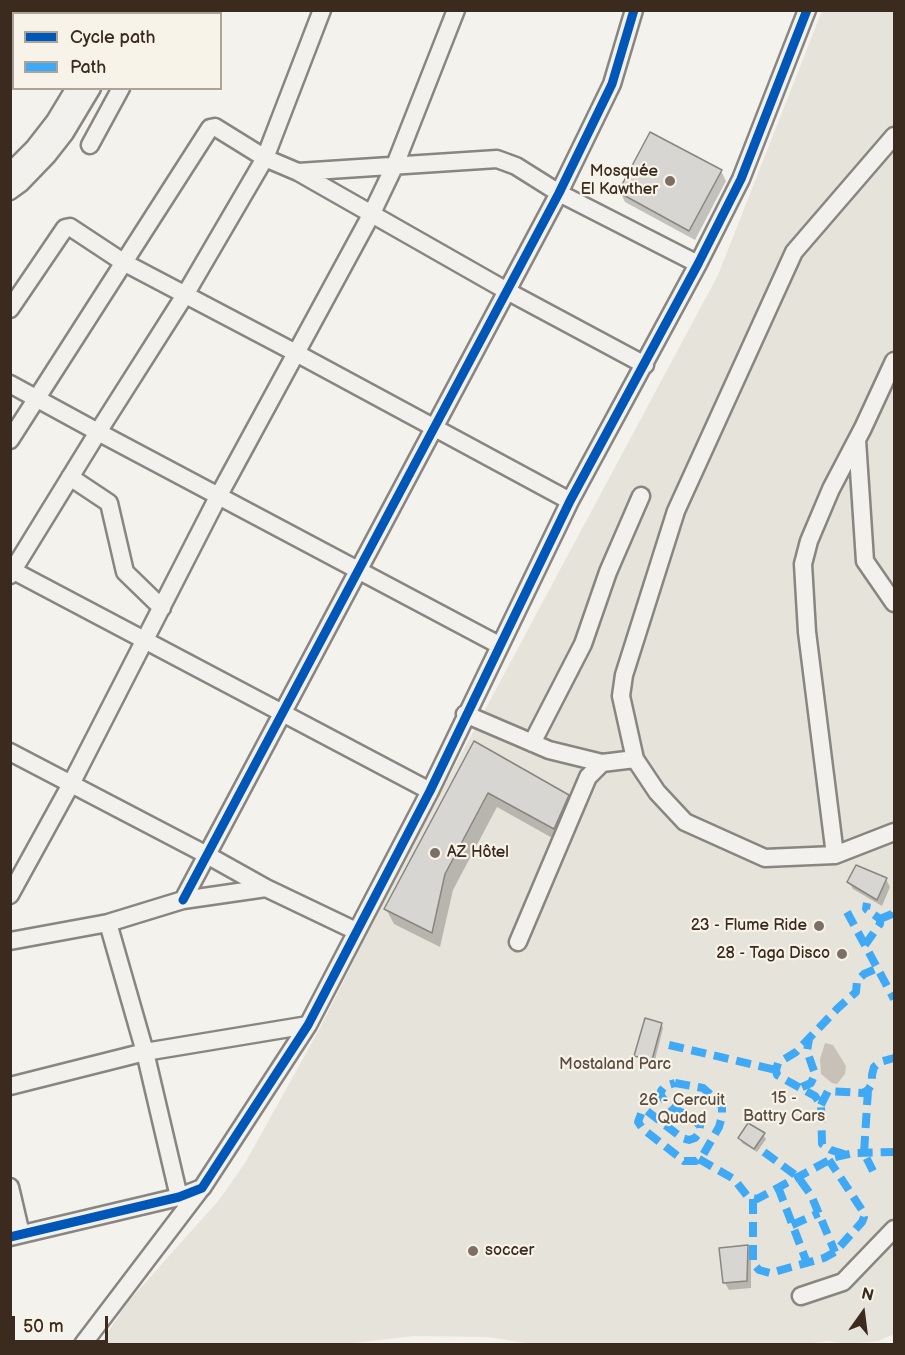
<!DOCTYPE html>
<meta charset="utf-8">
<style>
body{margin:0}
#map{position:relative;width:905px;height:1355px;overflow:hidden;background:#f4f2ec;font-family:"Balsamiq Sans",sans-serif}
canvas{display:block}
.frame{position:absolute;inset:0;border:12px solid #3b2a1e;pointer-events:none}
.legend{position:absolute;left:12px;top:12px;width:210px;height:78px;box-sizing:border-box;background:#f7f3e8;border:2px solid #aca397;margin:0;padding:8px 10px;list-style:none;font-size:18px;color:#3b2a1e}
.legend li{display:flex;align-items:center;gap:12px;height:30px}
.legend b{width:30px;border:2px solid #aca397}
.north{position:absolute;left:833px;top:1283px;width:60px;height:60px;-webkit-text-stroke:4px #f7f3e8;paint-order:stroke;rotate:14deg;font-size:16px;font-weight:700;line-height:24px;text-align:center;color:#3b2a1e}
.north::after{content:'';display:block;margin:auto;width:21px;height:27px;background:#3b2a1e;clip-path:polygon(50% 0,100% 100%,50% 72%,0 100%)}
.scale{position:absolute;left:12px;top:1316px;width:96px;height:27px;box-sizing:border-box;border:3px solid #3b2a1e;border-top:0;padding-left:8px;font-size:18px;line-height:21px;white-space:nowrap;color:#3b2a1e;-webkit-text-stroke:4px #f7f3e8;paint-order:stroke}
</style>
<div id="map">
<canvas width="905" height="1355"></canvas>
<div class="frame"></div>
<ul class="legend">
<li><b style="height:8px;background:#0057b8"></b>Cycle path</li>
<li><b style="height:8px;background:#3fa9f5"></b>Path</li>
</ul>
<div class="north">N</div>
<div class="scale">50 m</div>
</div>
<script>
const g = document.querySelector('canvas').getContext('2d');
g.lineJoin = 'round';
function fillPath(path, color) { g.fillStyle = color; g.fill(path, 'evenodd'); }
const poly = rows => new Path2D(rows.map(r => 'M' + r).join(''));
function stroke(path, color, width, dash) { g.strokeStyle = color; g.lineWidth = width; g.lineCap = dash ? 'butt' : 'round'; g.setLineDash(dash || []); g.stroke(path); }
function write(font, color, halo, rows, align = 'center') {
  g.font = font + ' "Balsamiq Sans",sans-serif'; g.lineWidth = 4.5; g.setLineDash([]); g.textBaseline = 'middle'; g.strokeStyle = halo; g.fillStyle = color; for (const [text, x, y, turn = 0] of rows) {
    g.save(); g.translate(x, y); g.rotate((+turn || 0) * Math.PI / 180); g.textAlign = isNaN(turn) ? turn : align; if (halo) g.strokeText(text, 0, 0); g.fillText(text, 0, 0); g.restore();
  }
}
fillPath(poly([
 [822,11,894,11,894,1334,878,1341,847,1344,828,1341,805,1344,533,1344,487,1337,414,1336,345,1344,100,1344,128,1302,219,1200,245,1163,320,1028,405,859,718,275]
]), '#e6e3da');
fillPath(poly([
 [825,1043,833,1045,846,1066,845,1074,837,1084,832,1083,821,1074,820,1059]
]), '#c7c1b7');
fillPath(poly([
 [721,171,726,181,695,240,625,202,620,192],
 [475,743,568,796,577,811,563,844,497,807,453,890,440,947,394,924,386,909],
 [886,879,890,887,882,906,853,889,849,882],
 [661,1024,663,1028,654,1064,639,1060,636,1055],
 [763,1135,766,1139,757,1152,742,1143,740,1138],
 [747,1246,751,1254,751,1288,729,1290,725,1283]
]), '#0003');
const building = poly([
 [650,132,722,170,689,231,618,192,650,132],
 [474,741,569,795,554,829,488,793,445,874,432,933,384,909,474,741],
 [856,865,887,878,877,900,847,882,856,865],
 [645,1018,662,1023,652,1060,634,1056,645,1018],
 [748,1123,765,1133,754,1149,738,1138,748,1123],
 [748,1245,747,1281,723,1283,719,1248,748,1245]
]);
fillPath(building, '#d8d6d2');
stroke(building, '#898580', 1.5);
const minor = poly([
 [115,14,117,10],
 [131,14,132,10],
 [157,14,158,10],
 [894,136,794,252,676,511,624,675,621,696,635,759,657,792,685,822,765,858,835,855,894,832],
 [90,145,121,88],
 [10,172,34,148,55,121,75,88],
 [298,172,497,159,516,166,559,193,698,264],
 [10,191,21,183,47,156,65,133,92,88],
 [10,309,65,228,70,227,123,262,296,353,570,501],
 [10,384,98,432,499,645],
 [10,440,210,128,215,127,265,158,298,172,507,291,645,365],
 [857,440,865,561,894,603],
 [70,477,109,503,125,572,162,608],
 [10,569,430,791],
 [10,575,98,432,185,295,265,158,322,10],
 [465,714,549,750,602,763,635,759],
 [532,743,583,644,608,572,641,496],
 [10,752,207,855,266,888,356,931],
 [835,855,807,632,803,564,809,541,831,489,863,428,894,361],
 [10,895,71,784,219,495,371,215,395,165,456,10],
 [183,900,559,193,612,84,634,10],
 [108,923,145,1052,179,1197],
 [10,941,108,923,183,900,266,888],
 [518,942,588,777,602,763],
 [10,1086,145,1052,308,1025],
 [10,1187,21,1234],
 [10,1237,179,1197,202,1188,308,1025,430,791,570,501,698,264,741,179,807,10],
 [801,1296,843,1282,894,1229],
 [83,1344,200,1190]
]);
stroke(minor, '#898580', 21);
stroke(minor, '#f2f1ed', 16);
stroke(poly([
 [847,912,894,999],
 [880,919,892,914,894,909],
 [865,945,880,924,880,919,866,909,867,903],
 [669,1045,776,1070],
 [675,1083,703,1088,720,1103,722,1108,722,1116,719,1127,703,1155,696,1161,684,1161,643,1129,638,1122,642,1111,647,1111,682,1138,689,1140,695,1138,699,1133,700,1126,693,1118,671,1107,661,1096,661,1091,665,1086,675,1083],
 [802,1087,811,1083,815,1074,807,1051,809,1039],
 [868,1090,864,1153,873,1171],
 [821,1105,828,1091,863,1093,868,1090,872,1084,872,1075,874,1067,880,1062,894,1058],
 [764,1152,798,1177,811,1195,835,1252],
 [844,1154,831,1150,822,1144,821,1105,815,1096,777,1075,776,1070,778,1063,796,1052,838,1008,856,992,857,981,864,974,878,968],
 [699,1159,734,1179,748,1197,757,1199,835,1157,854,1153,894,1152],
 [778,1187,807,1263],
 [753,1199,753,1263,759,1270,770,1273,824,1258,835,1252,862,1222,864,1217,862,1210,829,1160],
 [792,1225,819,1213]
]), '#3fa9f5', 8, [15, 8]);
stroke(poly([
 [183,900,559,193,612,84,634,10],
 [10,1237,179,1197,202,1188,308,1025,430,791,570,501,698,264,741,179,807,10]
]), '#0057b8', 9);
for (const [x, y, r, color] of [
 [670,181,6,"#7c7066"],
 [435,853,6,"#7c7066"],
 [819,926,6,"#7c7066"],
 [842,954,6,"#7c7066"],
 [473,1251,6,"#7c7066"]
]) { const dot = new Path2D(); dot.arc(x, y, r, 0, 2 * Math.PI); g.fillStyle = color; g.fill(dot); stroke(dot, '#f7f3e8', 2); }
write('16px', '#3b2a1e', '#f7f3e8', [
 ["Mosquée",658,172],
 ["El Kawther",658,190],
 ["AZ Hôtel",447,853,"left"],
 ["23 - Flume Ride",807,926],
 ["28 - Taga Disco",830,954],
 ["soccer",485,1251,"left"]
], 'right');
write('16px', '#5b4c41', '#f7f3e8', [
 ["Mostaland Parc",615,1065],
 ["15 -",784,1099],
 ["Battry Cars",784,1117],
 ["26 - Cercuit",682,1101],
 ["Qudad",682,1119]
]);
</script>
